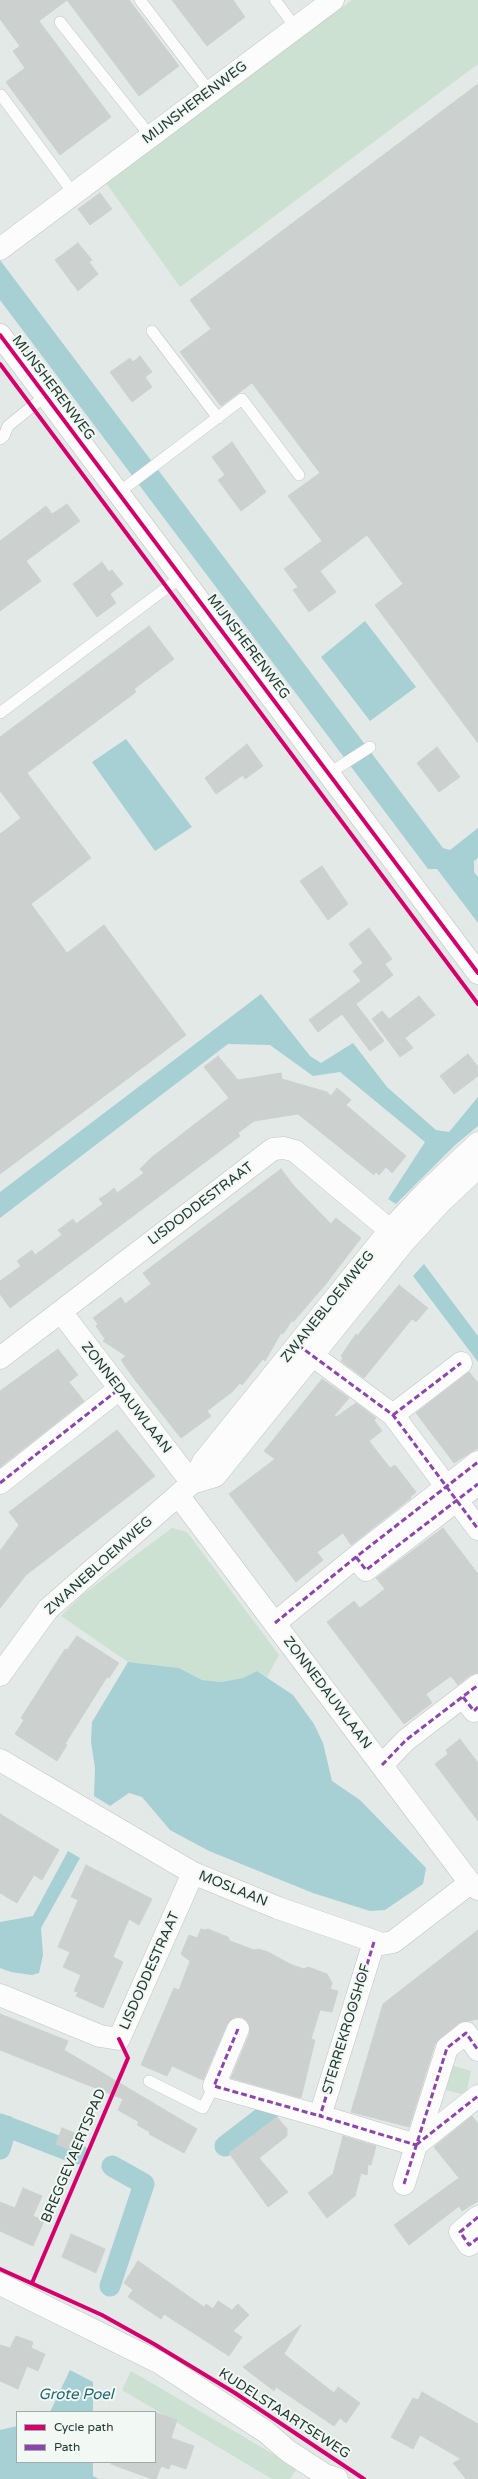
<!DOCTYPE html>
<style>
body{margin:0}
#map{position:relative;width:478px;height:2479px;overflow:hidden;background:#e3e9e6;font-family:"Varela Round",sans-serif}
canvas{display:block}
.legend{position:absolute;left:16px;top:2411px;width:140px;height:52px;box-sizing:border-box;background:#f2f8f4;border:1px solid #9faca7;margin:0;padding:5px 7px;list-style:none;font-size:12px;color:#233a33}
.legend li{display:flex;align-items:center;gap:8px;height:20px}
.legend b{width:20px;border:1px solid #9faca7}
</style>
<div id="map">
<canvas width="478" height="2479"></canvas>
<ul class="legend">
<li><b style="height:5px;background:#d6006c"></b>Cycle path</li>
<li><b style="height:5px;background:#8e44ad"></b>Path</li>
</ul>
</div>
<script>
const g = document.querySelector('canvas').getContext('2d');
g.lineJoin = 'round';
function fillPath(path, color) { g.fillStyle = color; g.fill(path, 'evenodd'); }
const poly = rows => new Path2D(rows.map(r => 'M' + r).join(''));
function stroke(path, color, width, dash) { g.strokeStyle = color; g.lineWidth = width; g.lineCap = dash ? 'butt' : 'round'; g.setLineDash(dash || []); g.stroke(path); }
function write(font, color, halo, rows, align = 'center') {
  g.font = font + ' "Varela Round",sans-serif'; g.lineWidth = 4; g.setLineDash([]); g.textBaseline = 'middle'; g.strokeStyle = halo; g.fillStyle = color; for (const [text, x, y, turn = 0] of rows) {
    g.save(); g.translate(x, y); g.rotate((+turn || 0) * Math.PI / 180); g.textAlign = isNaN(turn) ? turn : align; if (halo) g.strokeText(text, 0, 0); g.fillText(text, 0, 0); g.restore();
  }
}
fillPath(poly([
 [352,0,478,0,478,64,180,287,106,183],
 [172,1528,187,1532,279,1655,267,1677,257,1671,243,1678,221,1682,202,1680,179,1668,128,1662,61,1616,82,1595],
 [452,2065,471,2071,466,2095,446,2090],
 [131,2371,297,2468,290,2479,272,2479,122,2390]
]), '#cde1d3');
fillPath(poly([
 [0,260,443,848,450,850,478,828,478,858,474,861,474,872,478,877,478,923,437,869,428,869,0,300],
 [365,621,416,687,370,721,321,657],
 [126,739,192,827,155,851,92,762],
 [261,994,310,1056,321,1063,353,1043,387,1087,436,1130,449,1132,478,1097,478,1126,455,1145,396,1204,388,1199,425,1142,340,1072,313,1076,270,1045,228,1044,0,1218,0,1192],
 [424,1264,478,1336,478,1362,413,1276],
 [128,1662,179,1668,202,1680,221,1682,243,1678,257,1671,293,1695,314,1724,323,1743,332,1781,360,1800,426,1868,423,1884,385,1910,370,1911,313,1893,209,1851,170,1830,142,1797,129,1793,110,1806,94,1796,95,1768,91,1742,92,1722],
 [68,1851,80,1858,41,1928,43,1955,39,1973,32,1975,11,1972,0,1968,0,1922,33,1916],
 [70,2370,93,2382,93,2412,50,2412],
 [17,2426,17,2462,93,2462,93,2476,99,2479,0,2479,0,2430]
]), '#a6d0d4');
stroke(poly([
 [0,2124,78,2154],
 [225,2146,268,2113],
 [0,2149,7,2126],
 [110,2286,144,2184,112,2166]
]), '#a6d0d4', 21);
const building = poly([
 [0,0,129,0,179,66,139,96,67,0,39,21,111,117,60,155,6,82,25,68,13,51,20,46,0,19,0,0],
 [172,0,233,0,245,17,207,46,172,0],
 [478,84,478,743,375,605,403,584,367,535,320,571,336,592,309,612,293,590,298,587,284,569,322,541,288,496,320,473,252,383,221,406,180,352,211,329,190,300,478,84],
 [100,193,112,209,90,225,78,209,100,193],
 [78,243,92,260,89,262,98,274,78,291,55,260,78,243],
 [140,356,152,372,145,377,152,387,132,402,110,372,130,358,133,362,140,356],
 [232,442,266,492,241,511,218,480,225,475,212,457,232,442],
 [67,504,80,521,26,561,41,581,0,611,0,541,46,506,52,514,67,504],
 [102,562,109,572,112,570,123,584,110,594,116,603,97,617,73,584,102,562],
 [149,626,174,659,134,689,136,692,27,773,91,858,31,904,67,953,104,925,186,1035,0,1174,0,834,21,818,0,791,0,737,149,626],
 [247,744,263,766,245,779,243,775,216,794,205,778,247,744],
 [437,747,460,777,439,792,417,763,437,747],
 [322,866,348,904,328,920,300,881,322,866],
 [369,928,392,959,385,964,393,975,356,1004,384,1041,370,1051,342,1014,318,1032,309,1020,361,981,353,971,363,963,349,944,369,928],
 [419,996,435,1015,405,1038,413,1048,400,1057,372,1019,382,1011,389,1019,419,996],
 [468,1054,478,1067,478,1076,454,1094,440,1076,468,1054],
 [218,1056,238,1080,281,1073,282,1079,327,1092,331,1096,337,1088,351,1100,346,1105,406,1156,392,1173,386,1167,379,1175,376,1172,374,1175,298,1114,254,1121,238,1133,240,1136,10,1308,0,1294,0,1281,21,1266,17,1261,32,1250,35,1255,62,1235,58,1230,73,1219,76,1224,103,1204,99,1199,107,1194,114,1188,117,1193,144,1173,140,1169,152,1157,229,1098,204,1067,218,1056],
 [281,1169,294,1186,331,1224,336,1218,361,1238,325,1285,293,1322,292,1320,283,1334,281,1333,265,1361,263,1359,242,1385,240,1383,232,1392,207,1411,211,1416,181,1438,135,1380,121,1360,126,1356,103,1341,105,1339,96,1326,98,1324,93,1318,121,1297,125,1304,151,1284,143,1273,281,1169],
 [399,1285,428,1308,416,1322,412,1319,364,1378,341,1361,343,1358,341,1356,356,1334,357,1336,399,1285],
 [58,1349,78,1375,69,1382,84,1401,0,1467,0,1391,58,1349],
 [469,1372,478,1383,478,1448,454,1463,416,1413,469,1372],
 [322,1379,349,1398,334,1416,336,1417,356,1403,376,1418,374,1420,382,1431,369,1441,390,1468,395,1465,416,1492,410,1497,411,1498,351,1545,343,1533,317,1552,323,1560,296,1582,229,1494,275,1459,264,1451,322,1379],
 [117,1430,155,1476,26,1575,0,1608,0,1551,19,1525,9,1512,117,1430],
 [443,1528,478,1574,478,1673,470,1675,458,1685,451,1676,426,1694,432,1703,404,1724,327,1622,354,1601,360,1608,385,1589,376,1578,443,1528],
 [77,1636,119,1663,109,1678,107,1677,65,1744,67,1745,57,1761,15,1734,24,1720,21,1718,65,1649,67,1650,77,1636],
 [460,1739,478,1763,478,1821,435,1764,448,1754,446,1750,460,1739],
 [0,1814,59,1850,42,1880,34,1875,17,1903,0,1893,0,1814],
 [86,1865,152,1899,139,1925,129,1919,113,1957,123,1962,103,2008,76,1996,78,1992,74,1991,81,1975,63,1967,70,1952,58,1947,78,1900,71,1897,86,1865],
 [201,1929,205,1930,208,1929,228,1937,230,1941,254,1950,258,1949,268,1952,292,1965,304,1969,308,1967,327,1974,332,1983,330,1989,338,1991,332,2012,320,2010,311,2039,315,2040,301,2098,231,2078,250,2033,248,2022,242,2017,236,2017,227,2024,203,2080,172,2066,167,2076,141,2065,174,1988,179,1990,190,1961,181,1954,189,1935,197,1938,201,1929],
 [478,1930,478,2019,459,2023,435,2044,409,2127,351,2112,383,2004,478,1930],
 [0,2014,68,2041,64,2050,197,2129,184,2153,149,2134,150,2132,137,2125,139,2122,118,2110,123,2099,0,2050,0,2014],
 [472,2116,478,2124,478,2201,462,2211,459,2206,409,2245,394,2225,459,2178,434,2147,472,2116],
 [277,2117,287,2129,287,2136,259,2158,288,2192,268,2207,229,2153,277,2117],
 [62,2128,82,2136,75,2152,56,2144,62,2128],
 [343,2136,376,2146,371,2165,368,2164,367,2175,361,2173,355,2196,327,2218,308,2193,333,2174,343,2136],
 [23,2188,42,2196,33,2216,44,2221,33,2246,0,2231,0,2202,15,2208,23,2188],
 [71,2234,105,2249,96,2273,62,2257,71,2234],
 [138,2261,204,2307,206,2304,213,2309,218,2301,232,2310,238,2304,249,2315,233,2331,242,2337,229,2356,164,2314,161,2319,128,2297,133,2290,124,2283,138,2261],
 [301,2325,284,2354,334,2393,338,2387,360,2403,346,2423,340,2418,334,2426,276,2387,274,2391,243,2367,301,2325],
 [16,2336,33,2342,31,2348,45,2354,38,2371,27,2366,18,2389,0,2381,0,2345,10,2348,16,2336],
 [422,2392,478,2424,478,2479,466,2479,453,2463,461,2459,420,2435,413,2449,391,2437,413,2398,418,2400,422,2392],
 [155,2412,177,2420,171,2438,194,2446,186,2469,171,2464,169,2469,161,2466,156,2479,152,2479,111,2464,111,2462,155,2462,155,2412]
]);
fillPath(building, '#ccd1cf');
stroke(building, '#ccd2cf', 1);
const service = poly([
 [140,0,210,92],
 [275,0,296,28],
 [60,22,151,137],
 [1,95,74,194],
 [152,331,218,418],
 [0,439,4,436,8,426,45,396],
 [118,493,242,399,299,475],
 [0,713,181,577],
 [328,774,370,747],
 [149,2081,203,2108,214,2086]
]);
const minor = poly([
 [0,249,333,0],
 [61,1312,192,1483],
 [301,1347,393,1415,478,1529],
 [0,1358,273,1149,284,1148,295,1151,404,1242],
 [393,1415,461,1363],
 [0,1483,119,1389],
 [192,1483,203,1462,390,1230,425,1193,478,1143],
 [178,1495,470,1883,478,1889],
 [356,1557,366,1570,478,1484],
 [275,1623,356,1557,478,1462],
 [0,1675,48,1609,192,1483,215,1476,404,1242,440,1203,478,1167],
 [463,1697,474,1711,478,1707],
 [0,1760,193,1873,278,1908,382,1944,393,1942,470,1883],
 [382,1765,406,1740,478,1685],
 [374,1942,320,2116,416,2145],
 [0,1995,100,2036,119,2039,193,1873],
 [238,2029,214,2086,320,2116],
 [416,2145,478,2096],
 [404,2184,447,2048,466,2033,478,2050],
 [478,2217,460,2232,469,2245,478,2238]
]);
const tertiary = poly([
 [0,335,478,973],
 [0,2284,160,2363,266,2432,288,2451,325,2475,337,2479]
]);
stroke(service, '#c0c5c3', 12);
stroke(minor, '#c0c5c3', 23);
stroke(tertiary, '#c0c5c3', 23);
stroke(service, '#fbfcfb', 11);
stroke(minor, '#fbfcfb', 22);
stroke(tertiary, '#fbfcfb', 22);
stroke(poly([
 [298,1345,393,1415,478,1529],
 [393,1415,461,1363],
 [0,1483,119,1389],
 [356,1557,366,1570,478,1484],
 [275,1623,356,1557,478,1462],
 [463,1697,474,1711,478,1707],
 [382,1765,406,1740,478,1685],
 [374,1942,320,2116,416,2145],
 [238,2029,214,2086,320,2116],
 [416,2145,478,2096],
 [404,2184,447,2048,466,2033,478,2050],
 [478,2217,460,2232,469,2245,478,2238]
]), '#8e44ad', 3, [6, 3]);
stroke(poly([
 [0,335,478,973],
 [0,364,478,1004],
 [0,2269,102,2315,154,2344,235,2393,364,2479],
 [32,2283,128,2058,119,2039]
]), '#d6006c', 4);
write('14px', '#233a33', '#f2f8f4', [
 ["MIJNSHERENWEG",195,103,-37],
 ["MIJNSHERENWEG",53,388,53],
 ["MIJNSHERENWEG",248,647,53],
 ["LISDODDESTRAAT",201,1204,-37],
 ["ZWANEBLOEMWEG",328,1307,-51],
 ["ZONNEDAUWLAAN",126,1398,52],
 ["ZWANEBLOEMWEG",99,1566,-42],
 ["ZONNEDAUWLAAN",327,1693,53],
 ["MOSLAAN",233,1889,22],
 ["LISDODDESTRAAT",150,1971,-66],
 ["STERREKROOSHOF",347,2029,-73],
 ["BREGGEVAERTSPAD",74,2156,-67],
 ["KUDELSTAARTSEWEG",284,2414,33]
]);
write('italic 15px', '#216772', '#f2f8f4', [
 ["Grote Poel",76,2395]
]);
</script>
